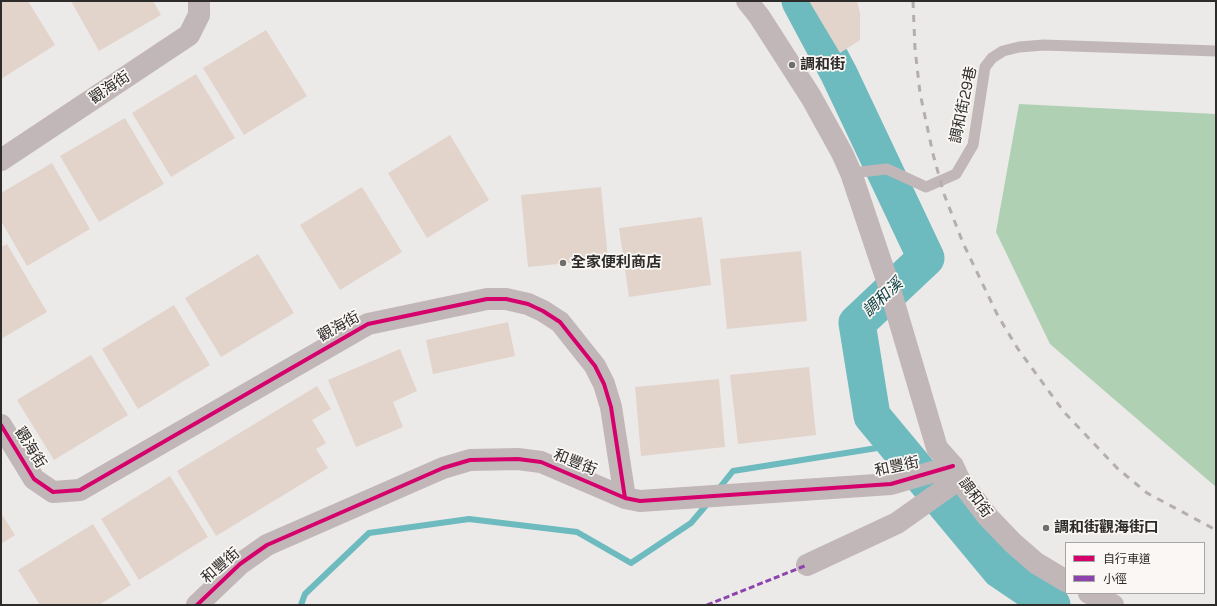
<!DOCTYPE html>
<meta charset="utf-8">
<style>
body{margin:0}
#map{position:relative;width:1217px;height:606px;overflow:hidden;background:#eceae8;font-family:"Space Grotesk","Noto Sans TC",sans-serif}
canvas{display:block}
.frame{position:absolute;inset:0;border:2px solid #2d2c2b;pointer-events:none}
.legend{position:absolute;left:1065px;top:542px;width:140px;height:52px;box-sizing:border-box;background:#faf7f4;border:1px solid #a8a6a4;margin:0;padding:5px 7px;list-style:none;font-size:12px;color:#2d2c2b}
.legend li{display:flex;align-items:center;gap:8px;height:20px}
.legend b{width:20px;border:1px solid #a8a6a4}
</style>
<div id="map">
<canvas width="1217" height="606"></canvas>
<div class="frame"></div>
<ul class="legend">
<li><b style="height:5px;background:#d6006c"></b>自行車道</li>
<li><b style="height:5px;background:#8e44ad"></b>小徑</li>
</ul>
</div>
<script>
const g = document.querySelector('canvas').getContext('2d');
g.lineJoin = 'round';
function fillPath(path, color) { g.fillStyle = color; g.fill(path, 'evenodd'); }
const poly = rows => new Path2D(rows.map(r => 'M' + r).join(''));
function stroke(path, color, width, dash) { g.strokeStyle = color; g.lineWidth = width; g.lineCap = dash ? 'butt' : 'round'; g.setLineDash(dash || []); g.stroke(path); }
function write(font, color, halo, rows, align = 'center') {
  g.font = font + ' "Space Grotesk","Noto Sans TC",sans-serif'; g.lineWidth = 3.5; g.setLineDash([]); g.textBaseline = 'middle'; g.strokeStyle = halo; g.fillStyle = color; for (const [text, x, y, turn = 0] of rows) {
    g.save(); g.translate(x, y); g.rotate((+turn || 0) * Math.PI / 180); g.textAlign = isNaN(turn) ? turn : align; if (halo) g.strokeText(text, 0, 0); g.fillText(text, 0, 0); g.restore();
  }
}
fillPath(poly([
 [1019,104,1216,114,1216,487,1050,344,996,232]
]), '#afd0b2');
stroke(poly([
 [717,491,733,471,896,445],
 [301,605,305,594,369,533,469,519,577,532,631,563,691,523,708,503]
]), '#6dbabf', 6);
stroke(poly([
 [800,1,839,74,926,258,857,323,872,416,1000,570,1052,605]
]), '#6dbabf', 37);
fillPath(poly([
 [1,1,28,1,55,45,1,79],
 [71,1,153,1,161,15,99,51],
 [809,1,857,1,860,13,860,40,840,53],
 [266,30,307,96,244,135,203,68],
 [196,74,235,138,171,177,132,113],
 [125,118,164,184,99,222,60,156],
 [450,135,489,200,427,238,388,173],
 [52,163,90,229,27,266,1,221,1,193],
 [362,187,402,252,340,290,300,225],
 [601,187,608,259,528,267,521,195],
 [702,217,711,285,629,297,619,228],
 [7,244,47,312,1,339,1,247],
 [801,251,807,321,727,329,720,259],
 [258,254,294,313,221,357,185,298],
 [174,305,210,365,138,409,102,349],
 [508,322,515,356,433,374,426,340],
 [400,349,417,391,393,402,403,427,356,447,328,380],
 [91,355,128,415,54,460,17,400],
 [809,367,816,435,738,444,730,375],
 [719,379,725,447,641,456,635,387],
 [317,386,331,409,312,420,326,443,316,449,328,468,216,536,177,471],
 [170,476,208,537,139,580,101,519],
 [1,513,15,535,1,544],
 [93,524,131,585,99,605,40,605,18,570]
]), '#e2d3cb');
stroke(poly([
 [851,173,887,169,926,187,956,174,973,145,985,67,992,58,1003,51,1019,47,1044,45,1216,51]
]), '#c2b7b8', 11);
stroke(poly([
 [747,1,759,16,811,97,842,153,851,173,889,286,937,448,953,466,959,479,988,517,1013,543,1036,563,1066,581],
 [1,160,189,35,199,15,199,1],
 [1,425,34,479,53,492,80,490,368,324,487,299,506,299,528,304,543,311,560,322,595,366,604,384,611,407,625,498],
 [807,565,897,523,959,479],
 [1089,593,1113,605],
 [197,605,240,564,267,545,443,468,470,460,518,459,541,462,625,498,640,501,891,484,953,466]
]), '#c2b7b8', 22);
stroke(poly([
 [913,1,915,49,920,93,933,154,944,194,963,243,998,316,1018,349,1064,412,1117,468,1147,493,1216,530]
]), '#b4aead', 3, [7, 7]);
stroke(poly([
 [707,605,807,565]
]), '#8e44ad', 3, [6, 3]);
stroke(poly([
 [1,425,34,479,53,492,80,490,368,324,487,299,506,299,528,304,543,311,560,322,595,366,604,384,611,407,625,498],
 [197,605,240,564,267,545,443,468,470,460,518,459,541,462,625,498,640,501,891,484,953,466]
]), '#d6006c', 4);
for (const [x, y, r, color] of [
 [792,65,4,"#706e6d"],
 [563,263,4,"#706e6d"],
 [1046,528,4,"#706e6d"]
]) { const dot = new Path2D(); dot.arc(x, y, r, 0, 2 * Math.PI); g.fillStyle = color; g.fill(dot); stroke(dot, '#faf7f4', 1.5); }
write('bold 15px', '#2d2c2b', '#faf7f4', [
 ["調和街",800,65],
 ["全家便利商店",571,263],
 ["調和街觀海街口",1054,528]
], 'left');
write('15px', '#2d2c2b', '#faf7f4', [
 ["觀海街",110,88,-34],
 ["調和街29巷",964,105,-78],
 ["觀海街",339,327,-29],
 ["觀海街",30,448,58],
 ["和豐街",575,463,22],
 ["和豐街",897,467,-12],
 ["調和街",975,498,54],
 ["和豐街",221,566,-41]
]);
write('italic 16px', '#0f4044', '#faf7f4', [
 ["調和溪",883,298,-43]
]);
</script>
